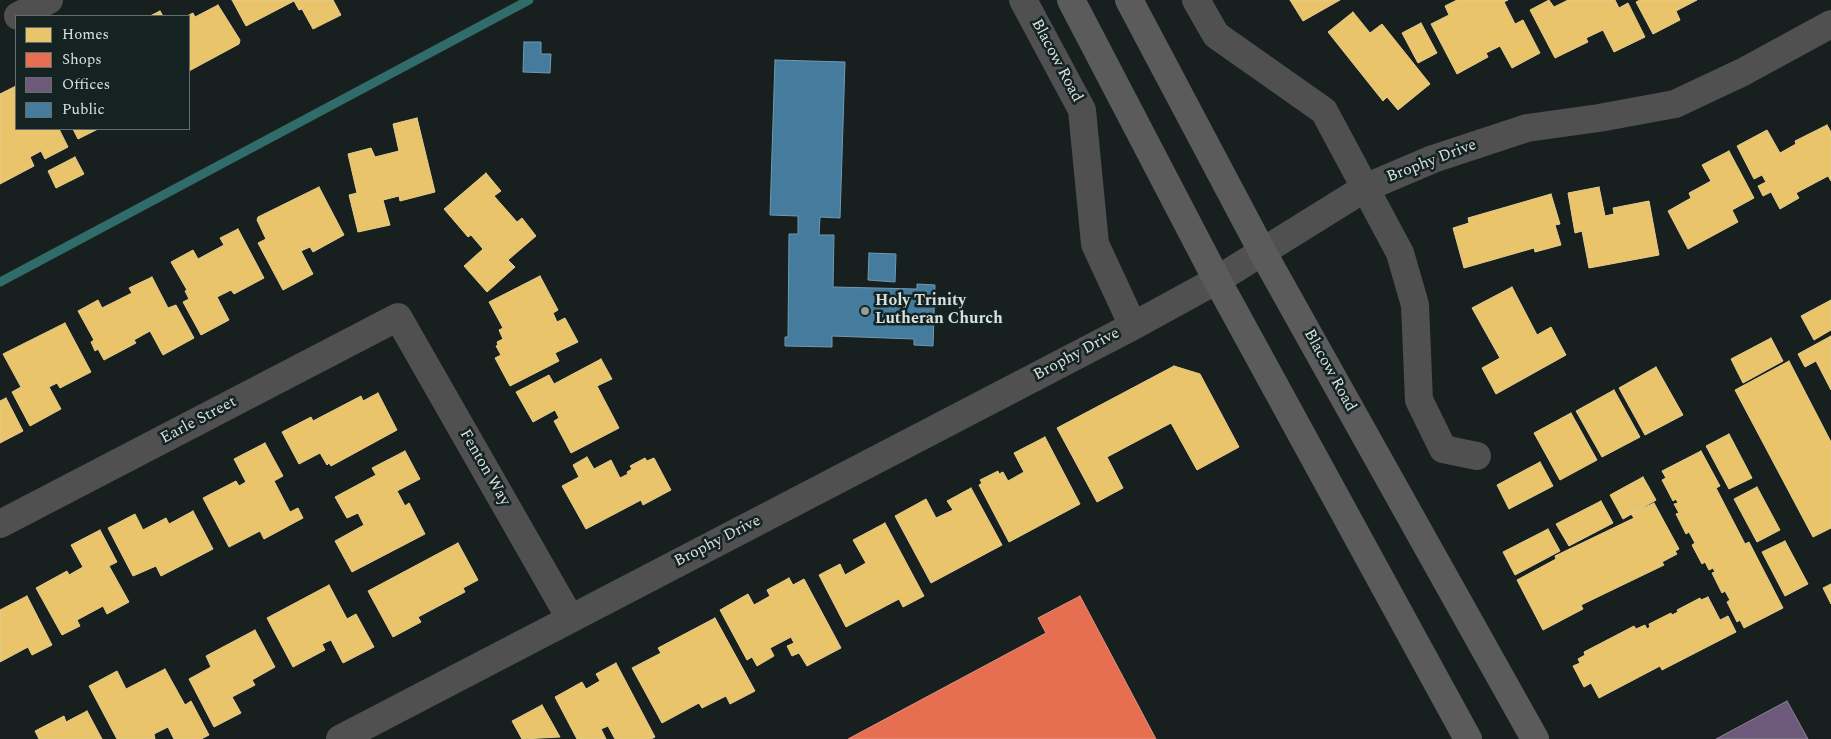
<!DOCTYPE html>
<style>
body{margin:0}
#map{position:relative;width:1831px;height:739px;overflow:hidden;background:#18201f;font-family:Spectral,serif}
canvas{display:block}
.legend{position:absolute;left:15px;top:15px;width:175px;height:115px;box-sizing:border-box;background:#142322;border:1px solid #626f6e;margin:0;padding:6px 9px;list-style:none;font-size:15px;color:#d8e1e0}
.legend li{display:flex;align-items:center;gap:10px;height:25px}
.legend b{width:25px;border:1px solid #626f6e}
</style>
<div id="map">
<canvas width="1831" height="739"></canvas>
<ul class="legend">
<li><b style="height:14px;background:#e9c46a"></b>Homes</li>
<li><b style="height:14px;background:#e76f51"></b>Shops</li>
<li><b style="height:14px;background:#6d597a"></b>Offices</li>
<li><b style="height:14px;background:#457b9d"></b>Public</li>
</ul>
</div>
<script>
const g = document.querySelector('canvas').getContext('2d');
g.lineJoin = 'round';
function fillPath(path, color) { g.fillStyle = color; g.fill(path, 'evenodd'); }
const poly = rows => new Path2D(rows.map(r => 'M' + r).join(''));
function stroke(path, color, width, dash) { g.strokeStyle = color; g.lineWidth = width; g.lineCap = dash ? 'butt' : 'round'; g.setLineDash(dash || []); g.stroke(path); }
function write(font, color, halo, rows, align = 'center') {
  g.font = font + ' Spectral,serif'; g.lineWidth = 5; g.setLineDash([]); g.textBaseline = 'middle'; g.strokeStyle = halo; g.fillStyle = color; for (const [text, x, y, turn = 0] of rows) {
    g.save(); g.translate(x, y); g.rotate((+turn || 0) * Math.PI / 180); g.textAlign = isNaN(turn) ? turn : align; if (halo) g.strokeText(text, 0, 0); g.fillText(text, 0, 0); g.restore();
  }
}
const homes = poly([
 [232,0,333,0,341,15,313,29,302,9,299,10,294,1,246,26,232,0],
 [1290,0,1340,0,1303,21,1290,0],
 [1457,0,1508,0,1504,2,1515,24,1523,20,1540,53,1512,68,1500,46,1486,53,1488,57,1457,74,1431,24,1449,15,1445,6,1457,0],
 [1549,0,1554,7,1568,0,1615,0,1619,8,1628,3,1645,37,1614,52,1603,30,1586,38,1588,42,1555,58,1530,10,1549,0],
 [1640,0,1697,0,1676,11,1680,20,1653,34,1636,2,1640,0],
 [218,5,240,40,239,44,189,71,189,16,187,16,193,13,195,17,218,5],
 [160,11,163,16,150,16,160,11],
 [1353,12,1370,33,1382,24,1430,84,1398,110,1387,97,1383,101,1328,32,1353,12],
 [1421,23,1437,53,1418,63,1402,33,1421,23],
 [16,86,16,129,59,129,68,147,45,159,41,151,30,157,34,166,0,184,0,94,16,86],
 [417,118,435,192,400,201,399,196,383,200,390,225,358,232,349,195,357,193,348,154,371,148,375,157,399,151,393,124,417,118],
 [1827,125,1831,132,1831,181,1828,176,1796,193,1799,198,1780,209,1771,192,1763,196,1758,186,1766,182,1762,175,1754,179,1737,146,1767,130,1780,153,1796,144,1795,141,1827,125],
 [73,129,98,129,78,139,73,129],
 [1729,151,1754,198,1732,210,1738,222,1688,249,1668,211,1691,198,1689,193,1711,181,1702,165,1729,151],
 [75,157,84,174,56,188,48,171,75,157],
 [486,173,501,191,494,196,517,222,522,218,536,236,508,260,515,267,487,292,464,266,483,249,471,235,468,237,444,209,486,173],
 [319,187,344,235,313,252,310,247,301,251,313,274,283,290,258,243,266,239,257,220,258,217,319,187],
 [1599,187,1605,216,1614,214,1613,208,1649,201,1659,255,1589,268,1582,231,1575,233,1568,193,1599,187],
 [1551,194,1560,224,1555,225,1561,245,1535,252,1534,248,1464,268,1453,228,1469,223,1468,218,1551,194],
 [238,229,264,278,234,294,231,290,217,297,229,320,201,335,183,302,189,299,185,291,187,290,171,262,193,250,198,259,224,245,220,238,238,229],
 [540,276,558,310,553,313,557,322,565,318,578,342,555,353,559,361,510,386,495,358,501,355,496,346,498,345,497,342,503,339,499,330,503,328,489,302,540,276],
 [152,277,168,308,176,305,194,338,163,355,150,331,134,340,136,343,104,360,98,349,95,351,91,342,94,340,78,311,98,300,102,308,132,293,129,288,152,277],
 [1512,287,1537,335,1551,327,1566,355,1496,394,1482,368,1500,358,1472,308,1512,287],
 [1831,300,1831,330,1814,340,1801,316,1831,300],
 [65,323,91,372,60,388,57,383,49,387,61,409,30,426,12,392,21,387,3,354,65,323],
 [1831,336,1831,390,1816,361,1805,367,1798,354,1831,336],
 [1771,338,1783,361,1743,383,1731,359,1771,338],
 [601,359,612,379,597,386,619,428,571,453,554,421,559,418,555,410,533,422,516,392,549,375,554,384,601,359],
 [1789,361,1831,442,1831,528,1813,537,1735,390,1789,361],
 [1174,366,1200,374,1239,447,1197,470,1171,423,1107,457,1123,488,1097,502,1057,428,1174,366],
 [1656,367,1683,415,1645,435,1619,388,1656,367],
 [1614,390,1640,437,1602,457,1576,411,1614,390],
 [378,393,397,430,331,466,329,463,327,465,320,453,299,464,282,432,311,417,313,421,361,396,363,401,378,393],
 [6,398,23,431,0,443,0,401,6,398],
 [1571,413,1597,460,1560,480,1534,433,1571,413],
 [1729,434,1752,478,1729,489,1706,446,1729,434],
 [1045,437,1080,504,1009,542,979,485,982,483,980,480,998,471,999,474,1003,472,1008,481,1024,472,1014,453,1045,437],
 [265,443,283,476,274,481,290,512,298,508,303,518,264,539,260,531,229,547,203,498,236,481,239,486,246,482,234,459,265,443],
 [405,451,420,479,397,491,405,506,409,503,425,534,352,572,335,541,364,525,358,513,347,518,335,497,376,475,372,468,405,451],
 [1701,451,1720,486,1716,488,1745,544,1749,542,1783,608,1744,628,1740,620,1737,622,1727,602,1730,600,1725,591,1722,593,1712,573,1715,572,1713,568,1709,570,1705,562,1702,564,1692,545,1695,543,1689,532,1686,534,1676,514,1679,513,1674,504,1678,503,1676,499,1673,501,1662,480,1666,478,1662,471,1701,451],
 [587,457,594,469,611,460,620,478,628,474,627,472,632,469,630,466,645,458,647,461,654,458,671,490,643,505,641,500,586,529,562,486,579,477,573,465,587,457],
 [1540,462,1553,486,1509,509,1497,485,1540,462],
 [1643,477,1656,500,1623,519,1610,495,1643,477],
 [1757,487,1780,530,1757,542,1734,499,1757,487],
 [971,488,1002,545,931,583,895,516,926,499,936,518,953,510,947,501,971,488],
 [1601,501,1613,523,1569,546,1556,524,1601,501],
 [1654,503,1679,549,1675,551,1677,554,1662,562,1664,565,1581,605,1583,609,1543,630,1517,580,1556,559,1555,556,1634,518,1631,514,1654,503],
 [193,511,213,549,161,576,156,566,133,576,108,528,135,514,143,530,166,518,169,524,193,511],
 [885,523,924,596,903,607,899,599,846,627,819,575,840,564,845,575,866,563,853,540,885,523],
 [1548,529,1560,551,1515,575,1503,552,1548,529],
 [100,530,117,562,109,566,129,602,107,614,103,606,77,620,80,626,62,635,36,588,67,571,69,575,83,567,71,545,100,530],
 [1785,541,1808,584,1785,596,1762,552,1785,541],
 [458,543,478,580,463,588,465,592,418,617,421,622,393,637,368,591,458,543],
 [789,578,793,585,804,579,841,648,807,666,799,653,792,656,787,646,794,643,791,637,770,648,774,656,757,666,752,657,747,660,720,610,748,594,754,605,770,596,767,590,789,578],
 [1831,584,1831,604,1823,588,1831,584],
 [329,585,347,619,356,614,374,647,343,663,331,640,322,644,325,650,293,667,267,618,329,585],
 [27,596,52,645,32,655,28,647,0,662,0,610,27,596],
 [1708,597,1720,620,1728,616,1736,632,1662,670,1660,666,1599,698,1591,683,1584,687,1573,666,1580,663,1578,659,1585,655,1584,652,1634,626,1636,629,1645,625,1647,629,1650,627,1649,624,1671,613,1672,615,1678,612,1677,610,1700,598,1701,600,1708,597],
 [715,618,755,691,730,704,726,696,702,708,699,703,662,723,632,668,661,653,658,648,715,618],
 [255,630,275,667,252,680,255,685,232,697,241,713,214,727,189,679,211,667,206,656,255,630],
 [616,663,655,737,651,739,615,739,608,726,601,729,606,739,577,739,555,697,582,682,586,689,600,681,596,674,616,663],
 [165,669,185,705,191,701,209,735,201,739,174,739,168,727,154,734,155,739,117,739,89,686,117,671,126,689,165,669],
 [542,705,560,737,522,739,512,721,542,705],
 [87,711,102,739,39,739,35,731,64,716,66,722,87,711]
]);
fillPath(homes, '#e9c46a');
stroke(homes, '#e4cd8d', 1);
const shops = poly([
 [1080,596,1156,739,848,739,1046,633,1038,618,1080,596]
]);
fillPath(shops, '#e76f51');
stroke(shops, '#e2917c', 1);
const offices = poly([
 [1787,701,1808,739,1716,739,1787,701]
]);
fillPath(offices, '#6d597a');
stroke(offices, '#8d8299', 1);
const public = poly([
 [524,42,541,42,541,54,551,54,550,73,523,72,524,42],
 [775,60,845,62,840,218,820,217,819,235,834,235,833,287,917,289,917,284,935,285,933,346,914,345,914,339,832,336,832,347,785,346,785,337,788,337,789,234,798,234,798,216,770,215,775,60],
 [869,253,896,254,895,282,868,280,869,253]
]);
fillPath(public, '#457b9d');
stroke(public, '#719ab1', 1);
stroke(poly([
 [0,282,529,0]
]), '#306c69', 9);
stroke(poly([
 [1023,0,1082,110,1095,244,1133,326],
 [1196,0,1216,35,1324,111,1400,253,1415,305,1419,400,1443,449,1477,456],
 [18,16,49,0],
 [0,524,398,317,570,618],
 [340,739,1133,326,1217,280,1365,188,1433,159,1527,128,1599,118,1675,104,1743,72,1831,24]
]), '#505050', 28);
stroke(poly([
 [1071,0,1217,280,1468,739],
 [1129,0,1263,253,1535,739]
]), '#5b5b5b', 28);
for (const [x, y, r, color] of [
 [865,311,5,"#959d9c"]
]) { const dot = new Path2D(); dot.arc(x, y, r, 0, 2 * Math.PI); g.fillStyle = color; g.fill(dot); stroke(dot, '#142322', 2); }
write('16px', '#d8e1e0', '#142322', [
 ["Blacow Road",1056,61,62],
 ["Brophy Drive",1432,162,-21],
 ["Brophy Drive",1077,355,-28],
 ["Blacow Road",1329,371,61],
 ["Earle Street",199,421,-28],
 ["Fenton Way",484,468,60],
 ["Brophy Drive",718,542,-27]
]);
write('bold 16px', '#d8e1e0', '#142322', [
 ["Holy Trinity",875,302],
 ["Lutheran Church",875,320]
], 'left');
</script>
